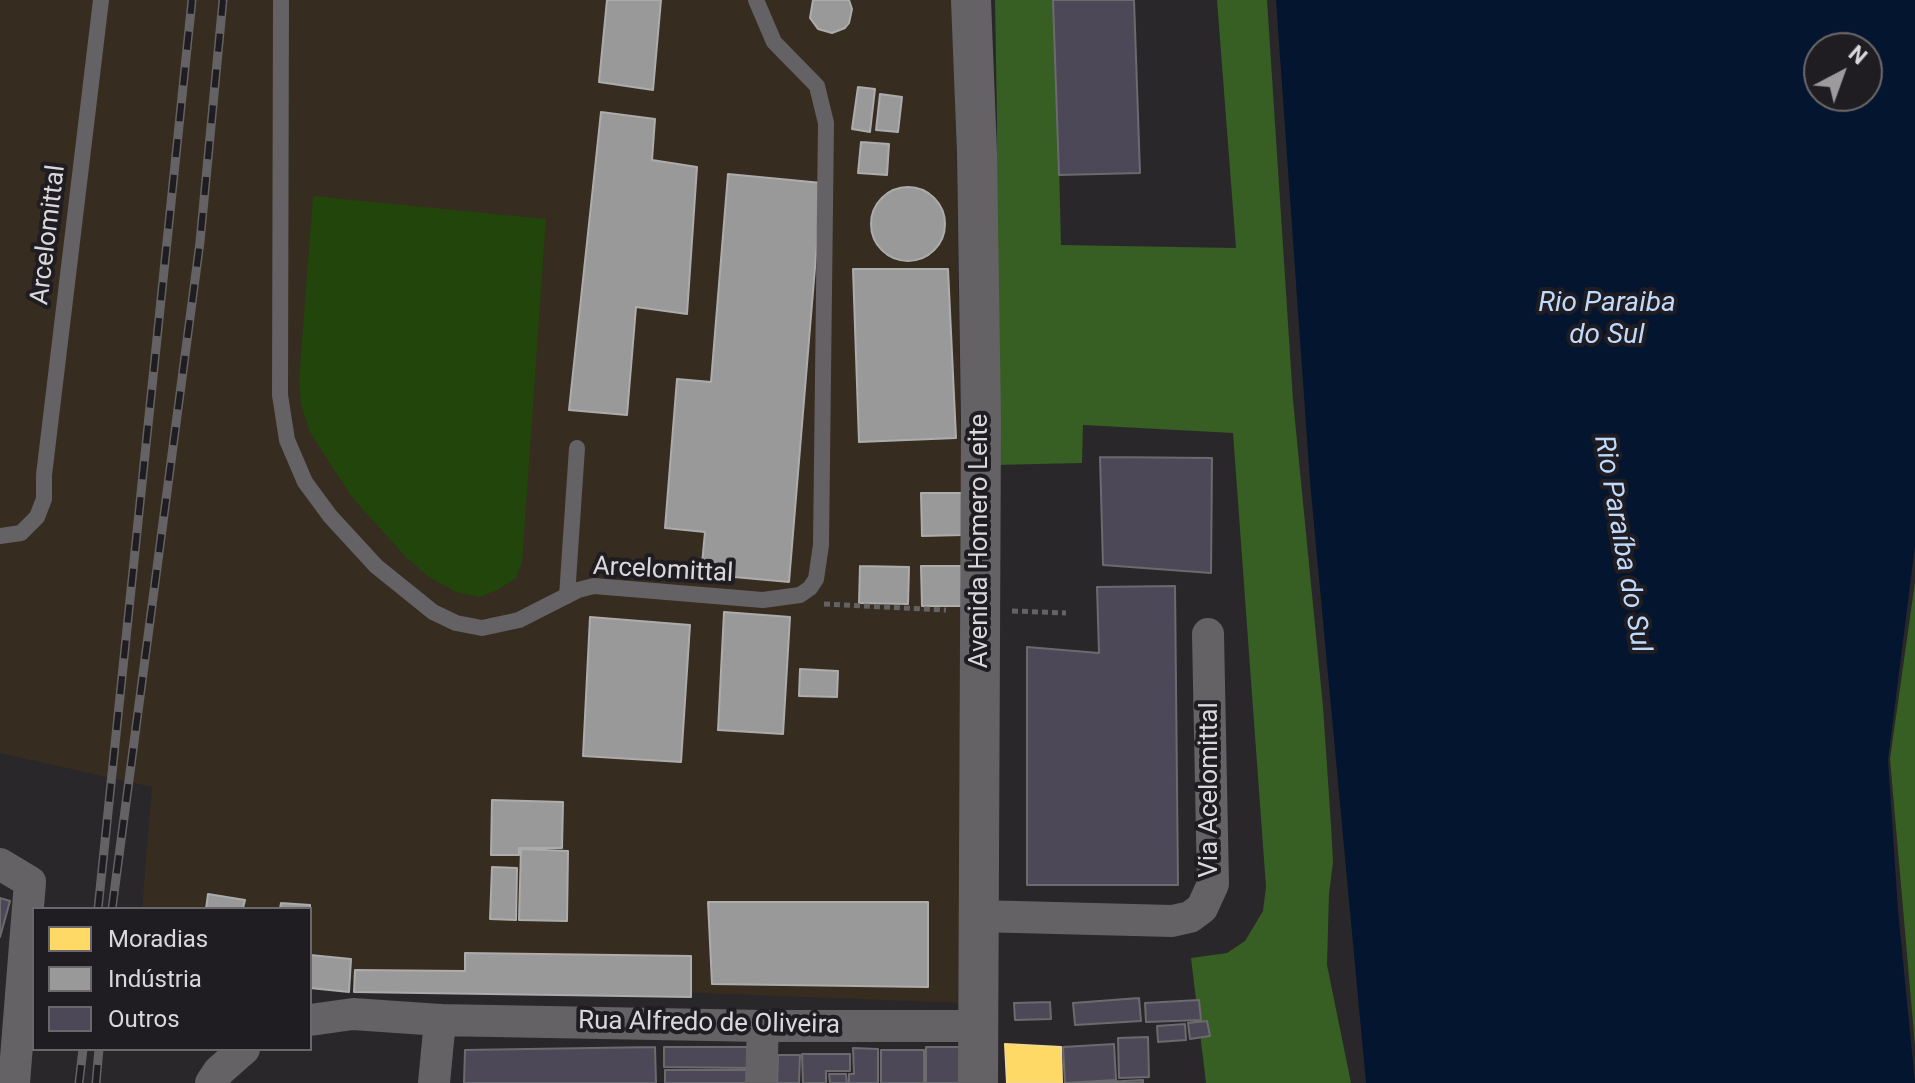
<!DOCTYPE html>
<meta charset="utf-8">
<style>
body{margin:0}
#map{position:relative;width:1915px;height:1083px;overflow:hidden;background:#29272a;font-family:Roboto,sans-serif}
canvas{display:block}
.legend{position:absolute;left:32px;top:907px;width:280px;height:144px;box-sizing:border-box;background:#1f1d21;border:2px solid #6a686b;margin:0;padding:10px 14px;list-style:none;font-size:24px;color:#dad8db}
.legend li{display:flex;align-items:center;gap:16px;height:40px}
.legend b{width:40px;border:2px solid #6a686b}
.north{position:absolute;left:1803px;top:32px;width:80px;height:80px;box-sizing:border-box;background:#1f1d21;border:2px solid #6a686b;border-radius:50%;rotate:41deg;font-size:22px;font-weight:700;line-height:32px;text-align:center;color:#dad8db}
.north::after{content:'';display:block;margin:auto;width:28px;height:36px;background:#9c9a9d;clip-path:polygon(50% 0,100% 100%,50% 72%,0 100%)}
</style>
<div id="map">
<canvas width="1915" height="1083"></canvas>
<ul class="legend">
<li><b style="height:22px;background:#ffd966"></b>Moradias</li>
<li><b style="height:22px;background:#999"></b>Indústria</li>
<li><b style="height:22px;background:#4d4857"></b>Outros</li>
</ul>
<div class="north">N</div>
</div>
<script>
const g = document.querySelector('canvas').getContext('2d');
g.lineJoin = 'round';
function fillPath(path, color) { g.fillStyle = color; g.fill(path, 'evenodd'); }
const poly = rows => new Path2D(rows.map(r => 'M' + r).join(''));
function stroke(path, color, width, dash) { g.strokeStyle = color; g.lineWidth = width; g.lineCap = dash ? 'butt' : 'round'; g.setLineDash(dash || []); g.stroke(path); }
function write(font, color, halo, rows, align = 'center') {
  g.font = font + ' Roboto,sans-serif'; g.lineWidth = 8; g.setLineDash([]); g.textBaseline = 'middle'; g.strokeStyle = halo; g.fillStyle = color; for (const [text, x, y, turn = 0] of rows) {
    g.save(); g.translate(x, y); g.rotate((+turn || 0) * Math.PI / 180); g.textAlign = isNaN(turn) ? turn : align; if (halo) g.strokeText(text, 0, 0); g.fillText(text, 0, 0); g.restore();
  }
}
fillPath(poly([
 [0,0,954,0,967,861,963,1003,310,978,310,909,142,909,152,787,0,753]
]), '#372c20');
fillPath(poly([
 [313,196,546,219,522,562,516,578,497,590,480,597,456,592,429,577,406,557,351,496,310,432,301,404,299,381]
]), '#21450b');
fillPath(poly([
 [995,0,1055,0,1061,245,1236,248,1217,0,1267,0,1293,400,1323,707,1331,825,1333,862,1329,894,1327,965,1351,1083,1206,1083,1191,958,1227,953,1245,941,1263,911,1266,887,1233,433,1083,425,1082,463,993,465,997,122],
 [1915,582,1915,1046,1890,759]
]), '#375e23');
fillPath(poly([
 [1276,0,1915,0,1915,546,1888,760,1898,910,1915,1083,1366,1083,1310,481],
 [1819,48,1867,48,1867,96,1819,96]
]), '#041530');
const homes = poly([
 [1005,1044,1061,1047,1062,1083,1007,1083,1005,1044]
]);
fillPath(homes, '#ffd966');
stroke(homes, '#f4d989', 2);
const industry = poly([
 [607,0,661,0,653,90,599,82,607,0],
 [813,0,849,0,852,9,849,23,845,28,832,33,818,29,810,18,813,0],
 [858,87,875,89,870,132,852,129,858,87],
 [880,94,902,97,898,132,876,130,880,94],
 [601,112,655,119,652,160,697,167,687,314,636,307,627,415,569,410,601,112],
 [861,142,889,144,887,175,858,173,861,142],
 [728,174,822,183,789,582,701,574,705,532,665,528,677,379,711,382,728,174],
 '871 224a37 37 0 1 1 74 0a37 37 0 1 1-74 0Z',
 [853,269,948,269,956,438,859,442,853,269],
 [921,493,963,493,963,535,922,536,921,493],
 [860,566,909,567,908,604,859,603,860,566],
 [921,566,961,566,961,606,922,606,921,566],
 [724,612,790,617,783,734,718,730,724,612],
 [590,617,690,625,681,762,583,756,590,617],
 [800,669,838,671,837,697,799,696,800,669],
 [492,800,563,802,562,848,519,848,519,855,491,855,492,800],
 [521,849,568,851,567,921,519,920,521,849],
 [492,867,517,868,516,920,490,919,492,867],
 [208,894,245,900,243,908,249,909,206,909,208,894],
 [708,902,928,902,928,987,712,984,708,902],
 [281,903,310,905,310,909,280,909,281,903],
 [465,953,691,956,691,997,354,992,355,970,465,971,465,953],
 [310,955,351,959,349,992,310,988,310,955]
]);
fillPath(industry, '#999');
stroke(industry, '#acacad', 2);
const building = poly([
 [1053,0,1134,0,1140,173,1059,175,1053,0],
 [1100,457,1212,458,1211,573,1103,565,1100,457],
 [1175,586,1178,885,1027,885,1027,647,1099,653,1097,587,1175,586],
 [0,898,10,901,0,937,0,898],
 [1139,998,1141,1021,1075,1025,1073,1003,1139,998],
 [1199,1000,1201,1020,1146,1022,1145,1003,1199,1000],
 [1050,1002,1051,1019,1015,1020,1014,1003,1050,1002],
 [1207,1021,1210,1036,1190,1039,1188,1023,1207,1021],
 [1185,1024,1186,1040,1158,1042,1157,1026,1185,1024],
 [1148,1037,1149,1077,1119,1078,1118,1038,1148,1037],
 [1114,1044,1116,1080,1065,1083,1063,1047,1114,1044],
 [655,1047,656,1083,464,1083,465,1050,655,1047],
 [664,1047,747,1047,747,1068,664,1067,664,1047],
 [926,1047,968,1047,968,1083,926,1083,926,1047],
 [853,1048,878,1049,878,1083,849,1083,849,1074,854,1074,853,1048],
 [881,1050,924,1050,924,1083,881,1083,881,1050],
 [802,1054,850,1054,850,1071,826,1071,826,1083,803,1083,802,1054],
 [778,1055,800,1055,799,1083,777,1083,778,1055],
 [665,1070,749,1070,749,1083,665,1083,665,1070],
 [829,1074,846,1074,847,1083,830,1083,829,1074],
 [1143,1080,1143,1083,1086,1083,1143,1080]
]);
fillPath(building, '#4d4857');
stroke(building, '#6b6a6d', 2);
stroke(poly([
 [824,604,946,610],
 [1012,611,1066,613]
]), '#636264', 5, [6, 4]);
stroke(poly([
 [281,0,280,395,287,440,305,482,330,516,376,566,433,612,456,623,482,628,519,620,578,590,594,586,763,600,800,595,810,588,816,579,821,545,826,123,817,86,774,42,756,0],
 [0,536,21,533,37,517,44,499,44,475,101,0],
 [567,596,577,448]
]), '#646265', 16);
stroke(poly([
 [0,864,30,882,14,1083],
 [977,916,1172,921,1190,917,1202,908,1213,884,1208,634],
 [310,1020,353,1014,440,1020,763,1026,978,1026],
 [211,1083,219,1071,244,1049],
 [434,1083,440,1020],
 [761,1083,763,1026]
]), '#646265', 32);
stroke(poly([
 [971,0,977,153,981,420,978,1083]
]), '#646265', 40);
const rail = poly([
 [98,909,192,0],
 [112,909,200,242,223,0],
 [79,1083,83,1049],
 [96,1083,99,1049]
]);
stroke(rail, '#646264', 9);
stroke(rail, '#1f1d21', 6, [18]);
write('26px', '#dad8db', '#1f1d21', [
 ["Arcelomittal",49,235,-83],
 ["Avenida Homero Leite",980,541,-90],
 ["Arcelomittal",663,571,3],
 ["Via Acelomittal",1210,790,-90],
 ["Rua Alfredo de Oliveira",709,1024,1]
]);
write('italic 28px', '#bfdafd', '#1f1d21', [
 ["Rio Paraiba",1607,304],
 ["do Sul",1607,336],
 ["Rio Paraíba do Sul",1621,544,80]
]);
</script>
